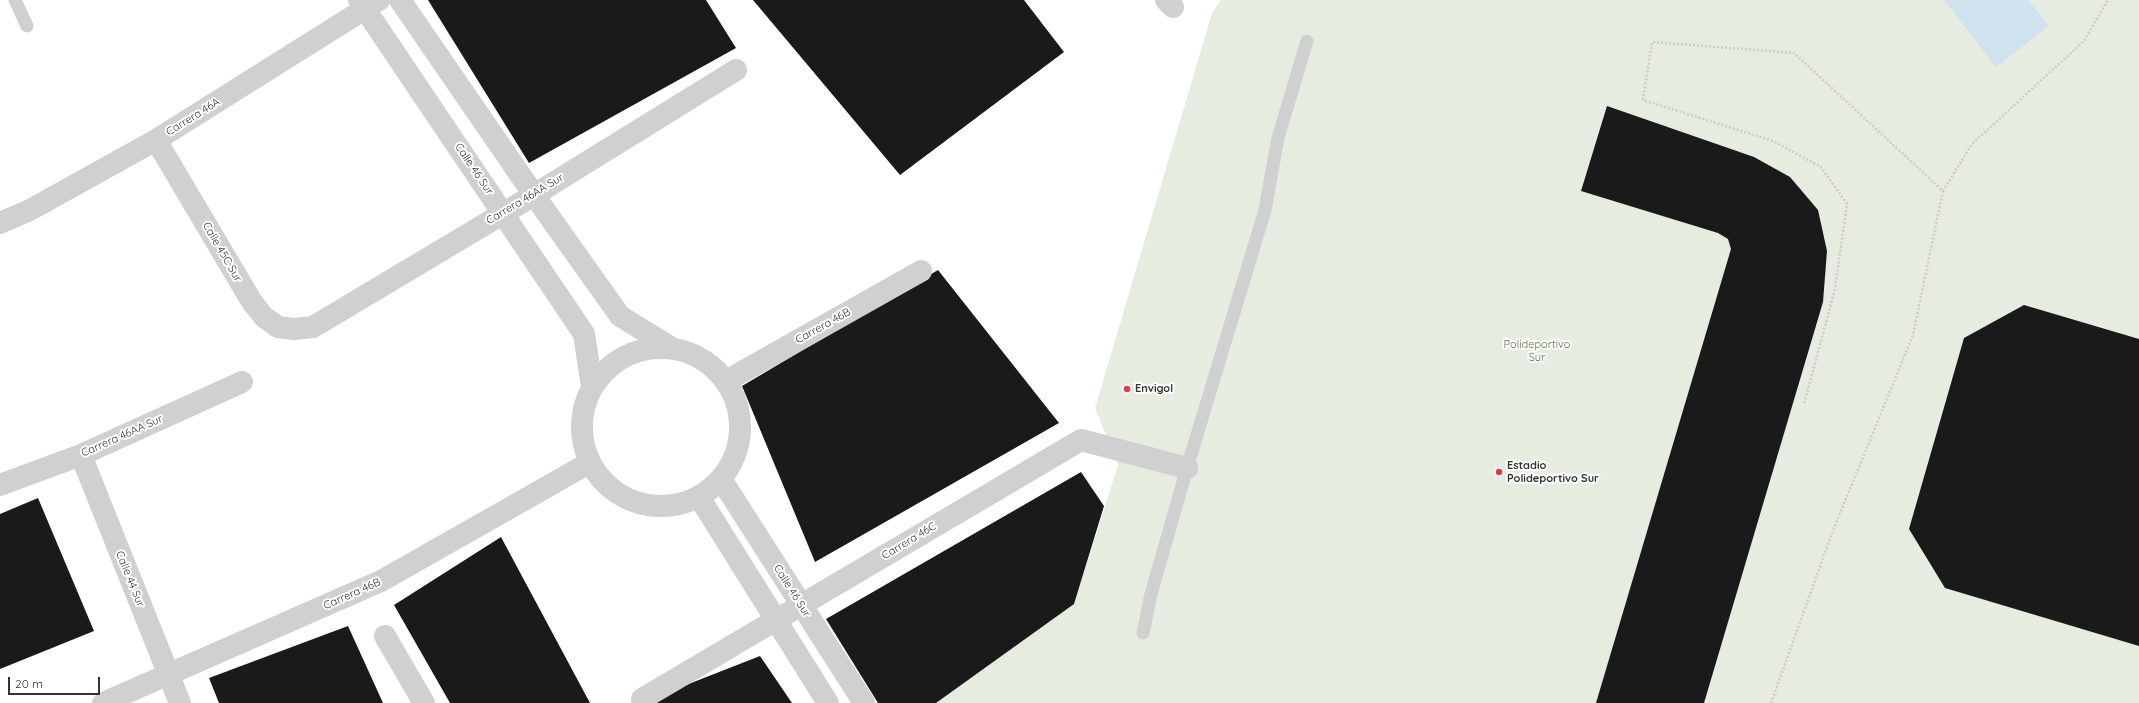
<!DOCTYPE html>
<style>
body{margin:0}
#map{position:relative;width:2139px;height:703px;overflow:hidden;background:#fff;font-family:Quicksand,sans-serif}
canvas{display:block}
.scale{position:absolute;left:8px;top:677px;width:92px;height:18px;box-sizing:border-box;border:2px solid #333;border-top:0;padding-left:5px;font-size:12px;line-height:14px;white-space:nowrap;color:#333;-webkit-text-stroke:3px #fff;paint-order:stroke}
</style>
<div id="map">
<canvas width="2139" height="703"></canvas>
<div class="scale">20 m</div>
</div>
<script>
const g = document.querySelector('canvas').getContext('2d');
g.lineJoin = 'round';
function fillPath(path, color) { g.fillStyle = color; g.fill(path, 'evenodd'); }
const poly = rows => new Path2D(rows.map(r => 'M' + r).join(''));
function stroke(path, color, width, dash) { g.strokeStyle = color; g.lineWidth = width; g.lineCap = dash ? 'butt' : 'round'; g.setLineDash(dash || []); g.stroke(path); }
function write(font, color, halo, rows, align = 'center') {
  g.font = font + ' Quicksand,sans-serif'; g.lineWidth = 4; g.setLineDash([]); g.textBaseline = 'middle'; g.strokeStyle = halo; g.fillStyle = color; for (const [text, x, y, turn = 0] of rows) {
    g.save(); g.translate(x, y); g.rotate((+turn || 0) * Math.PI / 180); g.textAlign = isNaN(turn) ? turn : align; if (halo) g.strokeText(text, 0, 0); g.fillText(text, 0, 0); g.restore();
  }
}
fillPath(poly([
 [1221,0,2139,0,2139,703,936,703,1074,604,1118,465,1095,408,1212,13]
]), '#e6ecdf');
fillPath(poly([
 [1944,0,2028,0,2049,26,1996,67]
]), '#cfe2ee');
fillPath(poly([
 [428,0,706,0,736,48,529,163],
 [753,0,1024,0,1064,52,900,175],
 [1607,106,1754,157,1790,177,1818,210,1827,251,1823,302,1704,703,1596,703,1731,249,1728,239,1718,233,1581,191],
 [938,270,1059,423,815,562,742,386],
 [2024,305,2139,339,2139,646,1945,588,1909,529,1964,338],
 [1081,472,1104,506,1074,604,936,703,878,703,826,619],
 [38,498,94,631,0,669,0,514],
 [501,537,590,703,450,703,394,605],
 [348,626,383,703,219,703,209,678],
 [760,656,792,703,640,703]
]), '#1a1a1a');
stroke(poly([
 [1943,191,1972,144,2084,41,2108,0],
 [1771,703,1832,533,1913,335,1943,191,1794,53,1652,42,1643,100,1773,141,1821,167,1847,204,1835,289,1804,404]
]), '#cdcdcd', 2.5, [2, 2]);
stroke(poly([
 [15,0,27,26],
 [1143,633,1151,594,1187,468,1265,210,1278,138,1307,41]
]), '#d0d0d0', 13);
stroke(poly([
 [359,0,584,334,592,387],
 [400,0,534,195,620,316,672,348],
 [1166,0,1173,7],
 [156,140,252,302,264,317,278,327,294,329,313,327,534,195,736,70],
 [0,223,30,210,156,140,379,0],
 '582 427a79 79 0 1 1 158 0a79 79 0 1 1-158 0Z',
 [726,381,921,271],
 [81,455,180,703],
 [721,479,864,703],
 [0,485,81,455,242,382],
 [699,497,828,703],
 [385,636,424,703],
 [642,699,1081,440,1187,468],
 [103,703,381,581,589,463]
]), '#d0d0d0', 22);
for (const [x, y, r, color] of [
 [1127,389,4,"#e63946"],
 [1499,472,4,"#e63946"]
]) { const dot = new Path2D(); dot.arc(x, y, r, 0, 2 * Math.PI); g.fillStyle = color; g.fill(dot); stroke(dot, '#fff', 1.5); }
write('11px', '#333', '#fff', [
 ["Carrera 46A",193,117,-32],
 ["Calle 46 Sur",474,169,56],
 ["Carrera 46AA Sur",525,199,-31],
 ["Calle 45C Sur",222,252,60],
 ["Carrera 46B",823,326,-29],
 ["Carrera 46AA Sur",122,436,-24],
 ["Carrera 46C",909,541,-31],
 ["Calle 44 Sur",130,579,68],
 ["Calle 46 Sur",792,591,58],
 ["Carrera 46B",352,594,-24]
]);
write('11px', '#56703f', '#fff', [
 ["Polideportivo",1537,345],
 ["Sur",1537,358]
]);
write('bold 11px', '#333', '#fff', [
 ["Envigol",1135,389],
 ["Estadio",1507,466],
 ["Polideportivo Sur",1507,479]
], 'left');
</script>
